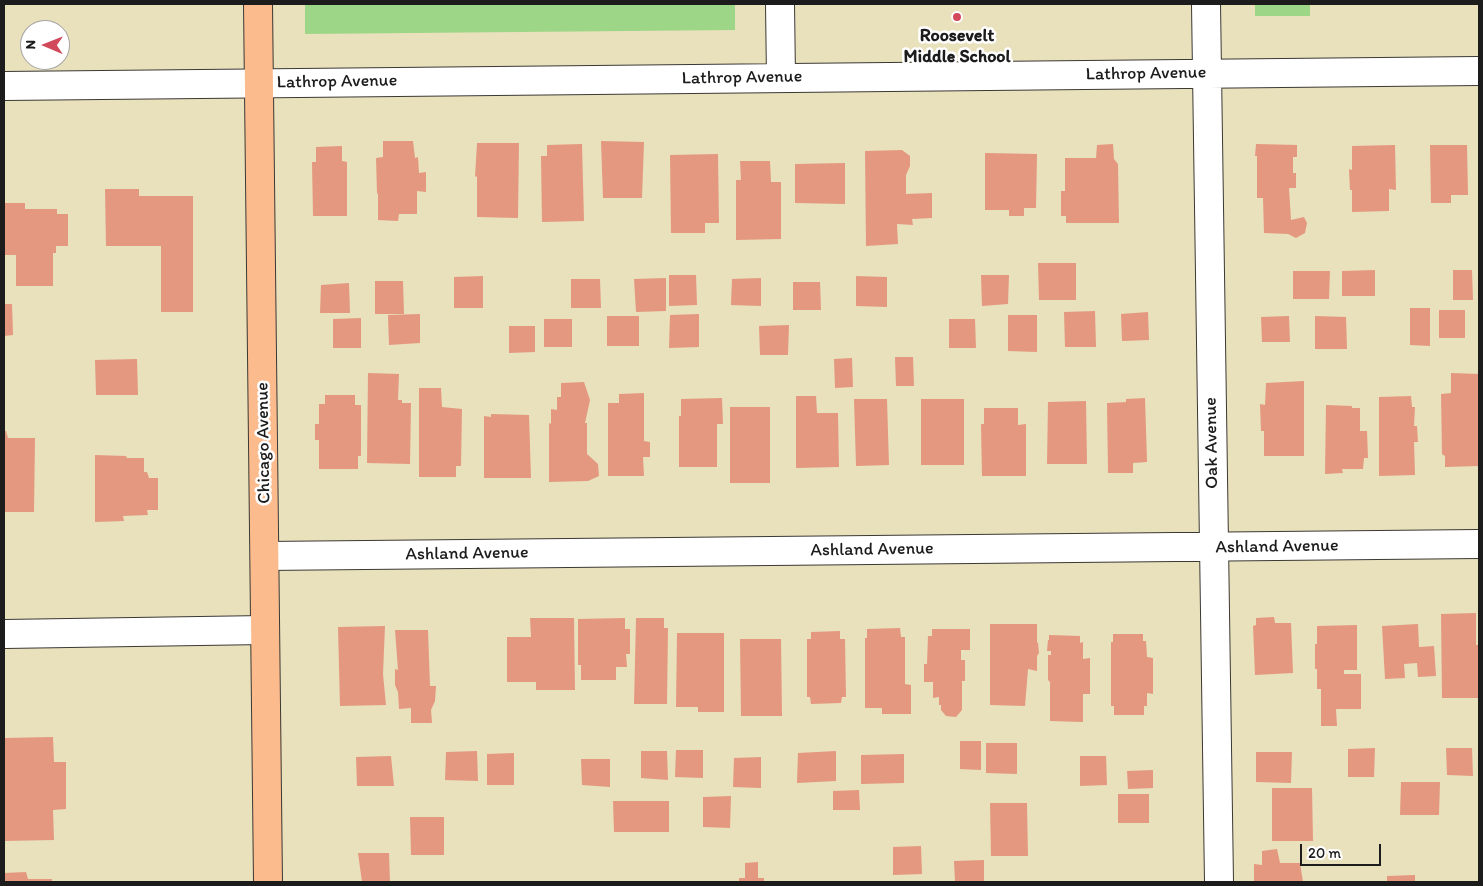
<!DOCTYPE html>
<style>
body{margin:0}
#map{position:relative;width:1483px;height:886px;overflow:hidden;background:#e9e0bc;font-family:Itim,sans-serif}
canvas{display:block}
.frame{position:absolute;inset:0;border:5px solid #1c1c1c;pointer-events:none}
.north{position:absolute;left:20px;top:20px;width:50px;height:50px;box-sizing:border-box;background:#fff;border:1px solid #a4a4a4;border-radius:50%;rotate:271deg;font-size:14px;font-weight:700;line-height:20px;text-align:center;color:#1c1c1c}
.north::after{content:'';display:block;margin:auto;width:18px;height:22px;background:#d1495b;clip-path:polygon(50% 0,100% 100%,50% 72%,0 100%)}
.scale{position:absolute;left:1300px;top:844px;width:81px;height:22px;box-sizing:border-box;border:2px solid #1c1c1c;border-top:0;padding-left:6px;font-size:15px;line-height:18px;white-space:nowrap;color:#1c1c1c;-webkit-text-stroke:4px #fff;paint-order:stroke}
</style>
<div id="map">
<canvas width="1483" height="886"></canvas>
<div class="frame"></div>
<div class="north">N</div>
<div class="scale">20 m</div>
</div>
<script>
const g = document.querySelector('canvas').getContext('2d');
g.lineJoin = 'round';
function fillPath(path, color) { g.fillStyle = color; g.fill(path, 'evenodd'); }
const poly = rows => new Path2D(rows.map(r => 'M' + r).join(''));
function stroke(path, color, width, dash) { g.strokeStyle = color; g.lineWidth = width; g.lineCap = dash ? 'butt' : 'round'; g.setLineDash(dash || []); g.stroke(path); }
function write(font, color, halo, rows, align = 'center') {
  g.font = font + ' Itim,sans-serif'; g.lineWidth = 5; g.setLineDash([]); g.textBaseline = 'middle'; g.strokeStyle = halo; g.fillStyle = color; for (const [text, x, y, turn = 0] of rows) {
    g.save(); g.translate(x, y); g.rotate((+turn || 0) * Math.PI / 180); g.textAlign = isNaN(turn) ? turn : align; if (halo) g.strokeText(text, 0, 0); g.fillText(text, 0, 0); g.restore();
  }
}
fillPath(poly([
 [305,4,735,4,735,30,305,34],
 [1255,4,1310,4,1310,16,1255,16]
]), '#9ed688');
fillPath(poly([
 [383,141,413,141,415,158,418,157,419,173,426,172,426,192,417,191,417,214,399,214,398,221,378,220,378,194,377,193,376,158,383,157],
 [601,141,644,142,642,198,603,198],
 [477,143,519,143,518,218,477,217,477,176,475,177],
 [582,144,584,221,542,222,541,156,547,156,547,145],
 [1113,144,1114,159,1118,164,1119,223,1066,223,1066,216,1061,216,1061,191,1065,191,1065,158,1096,158,1097,145],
 [1256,144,1297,145,1297,157,1293,157,1293,173,1296,173,1296,188,1289,188,1291,220,1304,217,1307,223,1305,233,1296,238,1288,234,1264,233,1263,198,1257,198,1257,156,1255,156],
 [1395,145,1396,190,1389,189,1389,211,1352,212,1352,190,1350,190,1349,169,1352,170,1352,146],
 [1430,145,1467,145,1468,195,1451,195,1451,203,1431,203],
 [342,146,342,161,347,162,347,216,313,216,312,162,316,162,316,147],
 [902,150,910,156,910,166,906,175,906,194,932,193,932,218,912,219,913,225,897,224,898,244,866,246,865,151],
 [985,153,1037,154,1036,208,1024,208,1024,216,1009,216,1009,210,985,210],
 [718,154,719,223,705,223,705,233,671,233,670,155],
 [740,161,770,161,771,182,781,182,781,239,736,240,736,180,741,180],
 [845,163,845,204,795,203,795,164],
 [105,189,139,189,139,196,193,196,193,312,161,312,161,246,106,246],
 [4,203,25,203,25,209,57,209,57,214,68,214,68,246,56,246,56,253,53,253,53,286,16,286,16,255,4,255],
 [1038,263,1076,263,1076,300,1039,300],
 [1375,270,1375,296,1342,296,1342,271],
 [1453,270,1472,270,1473,300,1453,300],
 [1293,271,1330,271,1329,299,1293,299],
 [669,275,696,275,697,305,669,306],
 [981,275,1009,275,1008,304,982,306],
 [483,276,483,308,454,308,454,277],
 [856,276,887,277,887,307,856,306],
 [666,278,666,311,636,312,634,279],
 [761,278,761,306,731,305,732,279],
 [571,279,600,279,601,308,571,308],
 [375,281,403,281,404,314,375,314],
 [793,282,820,282,821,310,793,310],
 [349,283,350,313,320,313,321,285],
 [4,304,12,304,13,335,4,336],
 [1410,308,1430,308,1430,346,1410,345],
 [1439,310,1465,310,1465,338,1439,338],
 [1095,311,1096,347,1065,347,1064,312],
 [1148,312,1149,340,1122,341,1121,314],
 [420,314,420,343,389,345,388,315],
 [699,314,699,347,669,348,670,315],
 [1008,315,1037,315,1037,352,1008,351],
 [607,316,639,316,639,346,607,346],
 [1289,316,1290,342,1262,342,1261,317],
 [1315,316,1346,317,1347,349,1315,349],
 [361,318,361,348,333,348,333,319],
 [544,319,572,319,572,347,544,347],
 [949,319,975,319,976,348,949,348],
 [789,325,788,355,760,355,759,326],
 [509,326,535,326,535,352,509,353],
 [895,357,913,357,914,386,896,386],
 [852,358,853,387,835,388,834,359],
 [137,359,138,395,96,395,95,360],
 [368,373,399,374,398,400,402,400,402,403,411,403,410,464,367,463],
 [1451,373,1479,374,1479,466,1445,467,1445,456,1442,454,1441,394,1451,393],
 [1304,381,1304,456,1264,456,1264,431,1261,431,1260,404,1265,405,1266,383],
 [584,382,590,400,585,423,587,423,587,454,598,464,599,476,588,481,549,482,549,423,551,424,551,409,557,410,557,397,561,397,561,383],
 [419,388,441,388,442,407,462,409,461,466,456,466,456,477,419,477],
 [644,393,644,441,650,442,650,457,643,457,644,476,608,476,608,403,619,403,619,394],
 [325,395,355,395,355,405,361,405,361,456,358,456,358,469,319,469,319,440,315,440,315,424,319,424,319,404,325,404],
 [796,396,816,396,817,413,838,413,839,467,796,468],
 [1411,396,1412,407,1415,407,1414,426,1417,426,1418,442,1414,442,1415,475,1379,476,1379,397],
 [722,398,723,424,717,424,717,467,679,467,679,416,681,416,681,399],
 [1145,398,1147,462,1133,463,1133,473,1108,473,1107,403,1126,402,1126,399],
 [854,399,887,399,889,465,856,466],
 [921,399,964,399,964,465,921,465],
 [1086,401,1087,464,1047,464,1048,402],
 [1326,405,1352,406,1352,408,1360,408,1360,431,1367,431,1368,458,1364,458,1363,469,1342,469,1343,473,1325,474],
 [730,407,770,407,770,483,730,483],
 [984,408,1018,408,1018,425,1026,424,1026,476,982,476,981,424,984,424],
 [491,414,529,415,531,478,484,478,484,416,491,417],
 [4,431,6,431,8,438,35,438,34,512,4,512],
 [95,455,126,456,127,458,144,458,144,472,147,472,149,478,158,478,158,510,147,510,148,515,123,516,124,521,95,522],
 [1476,613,1476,645,1479,645,1478,698,1442,698,1441,614],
 [1274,617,1275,623,1291,623,1293,673,1255,675,1253,626,1256,625,1256,618],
 [530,618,574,618,575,690,536,690,536,682,507,682,507,637,531,637],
 [625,618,625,629,630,629,630,654,626,654,627,667,616,667,616,680,581,680,581,665,578,665,578,619],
 [636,618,664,618,664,628,668,628,667,704,634,704],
 [990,624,1037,624,1037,642,1038,643,1039,653,1037,656,1037,671,1028,669,1025,706,990,705],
 [1418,624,1419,647,1434,646,1436,676,1418,677,1417,663,1404,664,1405,678,1385,679,1382,626],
 [1357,625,1357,670,1344,670,1344,674,1361,674,1361,709,1336,709,1337,726,1321,726,1321,689,1317,689,1317,669,1315,669,1315,644,1317,644,1317,626],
 [385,626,383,674,386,705,340,706,338,627],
 [900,628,901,637,905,637,905,684,911,685,911,714,882,714,882,708,865,708,865,638,867,638,867,629],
 [932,629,970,629,970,650,961,650,961,660,965,660,965,681,962,681,962,710,956,717,946,716,941,710,941,705,939,705,939,697,933,698,933,682,924,682,924,664,927,664,928,636,932,636],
 [395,630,428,630,430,686,436,686,435,701,431,710,432,723,411,723,411,708,399,709,398,692,395,685,395,669,398,670],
 [840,631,840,639,845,639,846,697,842,697,841,703,811,704,810,697,807,697,807,639,811,639,811,632],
 [677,633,724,633,724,712,698,712,698,707,676,707],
 [1113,634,1143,634,1143,641,1146,641,1147,657,1153,658,1153,694,1147,693,1147,706,1144,706,1144,715,1114,715,1114,706,1111,706,1111,642,1113,642],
 [1049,635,1080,636,1080,643,1083,642,1083,659,1090,658,1090,694,1083,694,1083,722,1050,721,1050,682,1048,680,1048,655,1051,655,1051,651,1047,651,1048,640,1049,640],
 [740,639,781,639,782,716,741,716],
 [53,737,54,762,66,762,66,809,53,810,54,840,4,841,4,738],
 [960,741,981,741,981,770,960,769],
 [986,743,1017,743,1017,774,986,773],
 [1375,748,1374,777,1348,777,1348,749],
 [1446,748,1472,748,1473,776,1447,775],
 [676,750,703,750,703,778,675,777],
 [477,751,478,781,445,780,446,752],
 [641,751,667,751,668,780,641,778],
 [836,751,836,781,797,783,798,753],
 [1256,752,1292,752,1291,783,1256,782],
 [514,753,514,785,487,785,487,754],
 [904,754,904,783,861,784,861,755],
 [391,756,394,786,357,786,356,757],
 [1080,756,1106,756,1107,785,1080,786],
 [761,757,761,788,733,787,734,758],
 [581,759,610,759,610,787,582,785],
 [1153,770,1153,788,1128,789,1127,771],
 [1401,782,1440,782,1439,815,1400,815],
 [1272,788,1312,788,1313,841,1272,841],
 [859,790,860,810,833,810,833,791],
 [1118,794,1149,794,1149,823,1118,823],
 [731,796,730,828,703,827,703,797],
 [613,801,669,801,669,832,614,832],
 [990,803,1027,803,1028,856,991,856],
 [410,817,444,817,444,855,411,855],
 [921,846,922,874,893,875,893,847],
 [1277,849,1280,863,1300,863,1303,882,1254,882,1254,864,1262,865,1262,851],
 [358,853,389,853,390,882,362,882],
 [984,860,984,882,955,882,954,861],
 [758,862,758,878,764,878,764,882,739,882,739,878,745,878,745,863],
 [26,872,28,879,52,879,52,882,4,882,4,873],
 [1415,875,1415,882,1387,882,1387,876]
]), '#e49880');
const minor = poly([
 [780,4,781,78],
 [1206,4,1219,882],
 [4,86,1479,71],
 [265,556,1479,544],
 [4,634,265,630]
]);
const major = poly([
 [258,4,268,882]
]);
stroke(minor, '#3b3934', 30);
stroke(major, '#3b3934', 30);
stroke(minor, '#fff', 28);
stroke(major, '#fbbb8d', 28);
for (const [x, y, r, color] of [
 [957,17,5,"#d1495b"]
]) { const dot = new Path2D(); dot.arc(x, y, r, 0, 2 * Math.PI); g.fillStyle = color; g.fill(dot); stroke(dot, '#fff', 2); }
write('bold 18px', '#1c1c1c', '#fff', [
 ["Roosevelt",957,36],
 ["Middle School",957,57]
]);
write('18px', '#1c1c1c', '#fff', [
 ["Lathrop Avenue",1146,74,-1],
 ["Lathrop Avenue",742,78,-1],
 ["Lathrop Avenue",337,82,-1],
 ["Chicago Avenue",264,443,-91],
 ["Oak Avenue",1212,443,-91],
 ["Ashland Avenue",1277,547,-1],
 ["Ashland Avenue",872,550,-1],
 ["Ashland Avenue",467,554,-1]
]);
</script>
